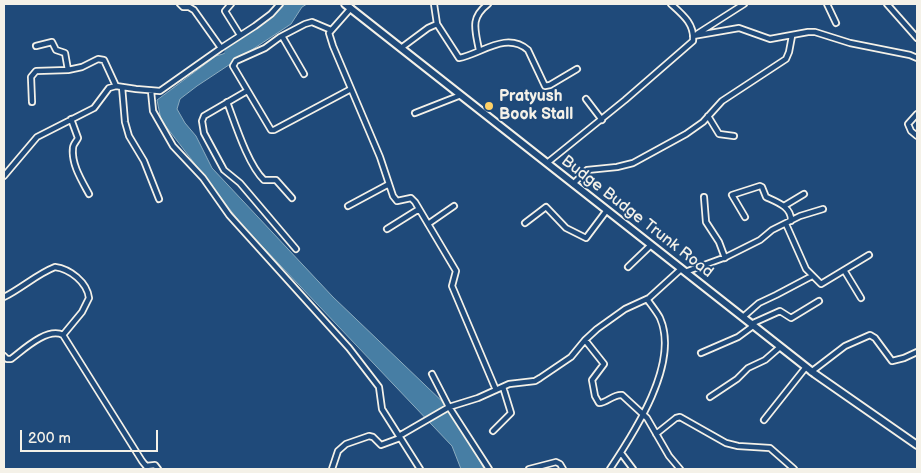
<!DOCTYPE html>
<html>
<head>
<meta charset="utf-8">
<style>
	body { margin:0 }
	#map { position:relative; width:921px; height:473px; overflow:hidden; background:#1f4a7a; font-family:"Balsamiq Sans",sans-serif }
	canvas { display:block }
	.frame { position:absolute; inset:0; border:5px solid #f4f1e8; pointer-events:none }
	.scale { position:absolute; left:20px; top:430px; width:138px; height:22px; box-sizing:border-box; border:2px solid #f4f1e8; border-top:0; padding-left:6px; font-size:15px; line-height:18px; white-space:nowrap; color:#f4f1e8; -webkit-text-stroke:4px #1f4a7a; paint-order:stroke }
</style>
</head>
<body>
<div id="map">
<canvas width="921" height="473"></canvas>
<div class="frame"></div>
<div class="scale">200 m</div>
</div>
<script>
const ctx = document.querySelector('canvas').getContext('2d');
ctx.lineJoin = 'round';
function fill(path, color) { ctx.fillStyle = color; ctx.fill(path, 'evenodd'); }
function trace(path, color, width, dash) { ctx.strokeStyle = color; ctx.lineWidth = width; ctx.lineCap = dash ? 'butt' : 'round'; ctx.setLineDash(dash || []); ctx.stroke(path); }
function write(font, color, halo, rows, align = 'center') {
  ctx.font = font + ' "Balsamiq Sans",sans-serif'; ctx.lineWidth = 4; ctx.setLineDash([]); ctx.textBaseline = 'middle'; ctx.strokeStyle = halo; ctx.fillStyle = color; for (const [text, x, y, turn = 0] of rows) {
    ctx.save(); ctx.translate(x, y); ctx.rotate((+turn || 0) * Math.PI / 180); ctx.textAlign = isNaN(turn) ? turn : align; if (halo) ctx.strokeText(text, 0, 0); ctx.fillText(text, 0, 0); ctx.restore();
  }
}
const water = new Path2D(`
	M287 4H307L302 7 291 24 197 86 180 99 177 109 185 123 196 136 212 168 333 297 448 407 469 440 484 469H461L452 446 242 225 161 120 157 100 216 56 223 54 266 26Z`);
const river = new Path2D(`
	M229 51 290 4`);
const street = new Path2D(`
	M180 4 183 7H189L194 10 221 48
	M231 4 225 11 240 35
	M434 4 437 24 459 58C481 54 506 31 528 50L545 86 550 85 577 69
	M827 4 836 23
	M887 4 917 38
	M351 8 329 33 333 46 380 157 393 196 397 201 411 198 415 202 456 271 452 286 496 390
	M331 30 312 22 305 24 280 37 265 48 236 61 233 66 271 130H274L351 89
	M697 34 744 4
	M282 36 304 74
	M693 36 739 28 770 39 808 32H815L850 43 910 55 917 58
	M36 46 52 42 56 50 65 53 68 70
	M401 48 428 28 437 24
	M479 50C475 29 470 18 488 4
	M122 87 125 122 129 136 144 161 159 199
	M151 91 153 111 173 146 203 178 229 215 349 348 379 387 382 409 420 469
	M247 91 204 116 202 121 204 133 224 170 240 183 296 249
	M586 99 602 120
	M32 102 31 77 36 71 68 70 82 67 98 59 104 60 116 86
	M227 102C235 123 248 165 264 180H276L292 198
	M415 113 461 95
	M917 114 908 124 911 131 917 136
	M708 116 719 134 734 136
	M71 119 78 138C77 141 73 144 73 148 71 164 82 181 89 194
	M547 163 625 100 693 41C695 24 682 14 671 4
	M4 176 37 137 94 108 109 88 116 86 136 89 160 91 221 48 255 26 271 14 280 4
	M573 184 587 170 617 167 633 163 686 134 703 122 722 101 786 59 789 52 792 36
	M704 197 706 222 719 242 725 258
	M348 206 389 184
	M784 206 804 194
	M745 217 732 195 760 186 762 187 766 197C777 202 792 207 791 221
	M525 223 546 207 566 228 586 238 607 210
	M428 224 454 206
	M786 224 806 269 821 284 869 255
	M387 229 419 209
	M628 267 651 245
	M844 270 861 298
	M685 272 726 257 760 240 772 230 800 216 823 209
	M4 297C22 288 37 274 55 267 70 269 87 282 89 298L82 312 63 335
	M743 317 759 303 776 295 812 276
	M751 324 780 311 791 318 819 301
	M585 340 604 364 592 380 595 396 599 403C607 403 613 394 622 395L647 418 669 456 680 469
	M701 353 738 337 753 326
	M4 356 7 359H11C23 350 47 327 63 335L142 461 146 466 155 465 158 469
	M811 372 845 346 870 335 875 338 892 361 904 358 917 352
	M432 374 449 407 489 469
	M710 397 737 379 748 368 765 360 780 347
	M764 420 806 367
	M493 431 511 413 503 387
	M656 434 676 418 680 417 726 443 738 446 770 448 794 469
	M399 436 449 407 478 398 509 384 535 381 540 378 571 357 585 340 597 329 625 309 649 298 681 269
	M621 453 633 469
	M332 469 338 451 346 444 369 436 373 437 381 445 400 438
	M529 469 556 462 560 464 563 469
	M610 469C634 433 680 363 660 318 657 312 651 305 647 299`);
const secondary = new Path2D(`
	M345 4 815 374 917 445`);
const markers = [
	[489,106,5,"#ffd166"]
];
const poiNames = [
	["Pratyush",499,97],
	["Book Stall",499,115]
];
const streetNames = [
	["Budge Budge Trunk Road",637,217,38]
];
fill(water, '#477ea4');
trace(water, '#8cacbf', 1);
trace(river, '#477ea4', 9);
trace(street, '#f4f1e8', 8);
trace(secondary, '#f4f1e8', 10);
trace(street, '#1f4a7a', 4.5);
trace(secondary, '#1f4a7a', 6);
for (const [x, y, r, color] of markers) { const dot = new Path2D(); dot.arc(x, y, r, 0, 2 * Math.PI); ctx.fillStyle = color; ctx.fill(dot); trace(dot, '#1f4a7a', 2); }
write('bold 16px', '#f4f1e8', '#1f4a7a', poiNames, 'left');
write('16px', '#f4f1e8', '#1f4a7a', streetNames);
</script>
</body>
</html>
